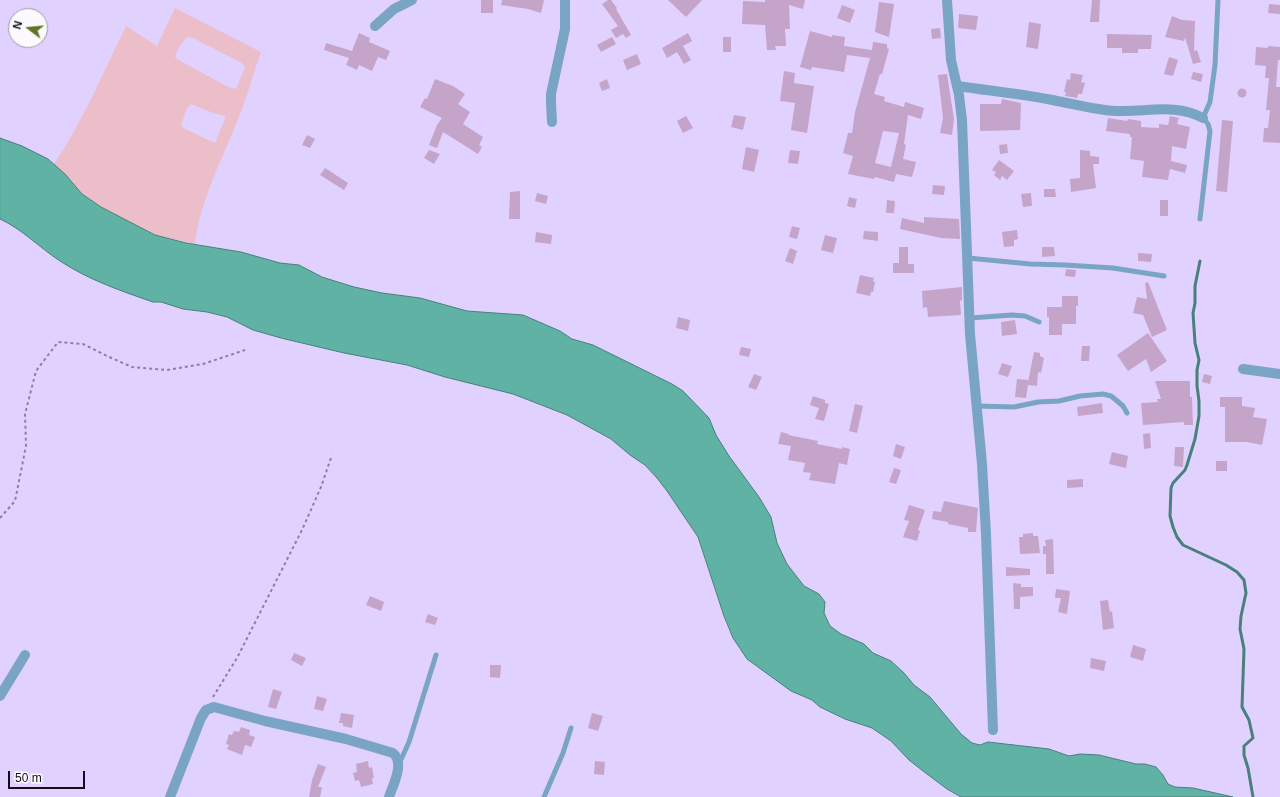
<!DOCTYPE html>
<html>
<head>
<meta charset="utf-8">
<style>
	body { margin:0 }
	#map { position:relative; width:1280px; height:797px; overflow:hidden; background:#e1d1ff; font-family:Arial,sans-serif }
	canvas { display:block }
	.north { position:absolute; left:8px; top:8px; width:40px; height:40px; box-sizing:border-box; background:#fcfaff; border:1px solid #9e9ba4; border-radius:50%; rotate:286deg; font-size:11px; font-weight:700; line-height:16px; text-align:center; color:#120c1c }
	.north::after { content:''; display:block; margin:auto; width:14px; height:18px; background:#627524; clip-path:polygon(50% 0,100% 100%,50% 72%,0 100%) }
	.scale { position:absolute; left:8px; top:771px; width:77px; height:18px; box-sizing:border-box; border:2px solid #120c1c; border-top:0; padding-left:5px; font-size:12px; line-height:14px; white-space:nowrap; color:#120c1c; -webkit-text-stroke:3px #fcfaff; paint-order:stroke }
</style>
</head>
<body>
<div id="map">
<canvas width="1280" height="797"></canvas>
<div class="north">N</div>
<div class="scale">50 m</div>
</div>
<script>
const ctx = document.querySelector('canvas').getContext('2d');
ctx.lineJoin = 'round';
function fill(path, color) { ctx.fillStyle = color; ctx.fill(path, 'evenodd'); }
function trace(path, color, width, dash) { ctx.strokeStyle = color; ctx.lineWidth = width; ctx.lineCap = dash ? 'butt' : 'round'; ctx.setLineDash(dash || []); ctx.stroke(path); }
const green = new Path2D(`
	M175 8 261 52C253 74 247 98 238 119 223 157 199 204 195 244L155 235 101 207 82 194 65 174 54 164C83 121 103 73 126 26L157 46ZM187 37 193 38 242 63 245 67 236 89 228 87 177 59 175 57C178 49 181 43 187 37ZM191 104 213 113 226 116 215 143 183 128 181 125 187 108Z`);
const water = new Path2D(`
	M0 138 22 146 48 159 65 174 82 194 101 207 155 235 186 243 241 252 280 263 299 265 322 277 354 287 382 293 420 298 467 311 523 315 560 331 572 339 593 345 672 384 683 391 709 418 716 435 729 456 759 497 771 517 777 543 787 564 804 586 819 594 825 602 824 613 830 626 841 634 864 644 873 653 891 661 904 673 914 685 930 697 961 734 972 743 980 745 988 742 1049 749 1069 756 1080 754 1099 755 1136 764H1145L1156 767 1163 775 1168 784 1175 787 1193 788 1233 797H961L947 789 923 771 909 760 891 741 872 728 845 719 820 707 812 700 791 691 747 659 733 638 724 616 698 537 667 491 657 478 645 465 630 455 611 439 567 415 513 394 445 377 407 365 344 353 281 338 253 330 227 317 207 312 183 309 161 302H153C121 291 89 280 60 261 40 248 22 229 0 219Z`);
const stream = new Path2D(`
	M1200 261 1195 286V303L1193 313 1195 343 1199 360 1197 370V386L1199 401V416L1195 439 1187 465 1185 470 1173 483 1171 488 1170 516 1173 527 1177 537 1183 545 1226 565 1237 572 1244 580 1246 593 1241 616 1240 629 1244 649 1242 707 1249 720 1253 738 1244 746V755L1248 768 1253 797`);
const building = new Path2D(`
	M481 0H493V13H481Z
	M502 0H544L541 13 528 9 501 5Z
	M608 0H611L617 8 616 9 631 35 626 38 623 34 616 38 611 30 618 26 602 4Z
	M668 0H702L686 17Z
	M765 0H805L803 9 789 5 790 29H785L786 46H775L776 50H767L765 25 742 24 743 1 765 2Z
	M1092 0H1100L1099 22H1090Z
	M879 2 894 4 889 37 875 32Z
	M1269 4 1280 5V14L1268 13Z
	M842 5 855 10 850 23 837 18Z
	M959 14 978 16 976 30 958 28Z
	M1172 16 1182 20 1195 21 1194 51 1197 50 1201 62 1193 64 1185 37 1184 41 1165 37Z
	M1029 22 1041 24 1038 49 1026 47Z
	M940 28 941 38 932 39 931 29Z
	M810 31 832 37V35L845 37 844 46 872 50 873 42 887 44V48L889 49 882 74H880L874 94 885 97 884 101 904 107 905 102 924 108 921 119 908 115 904 144 906 145 903 159 916 162 912 177 896 174 894 182 875 177 874 179 848 174 853 156 843 153 848 133H852L855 112 870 58 847 55 844 72 812 67 811 70 800 67ZM883 131 899 133 891 167 875 163Z
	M359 33 370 38 369 42 390 51 386 60 378 57 372 71 359 65 357 70 346 65 349 58 324 50 326 43 352 51Z
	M688 33 692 41 683 46 691 60 684 64 677 52 667 58 662 48Z
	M1107 34 1152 35 1151 49H1138V53H1122V48H1107Z
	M612 37 616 44 601 52 597 45Z
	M723 37H731V52H723Z
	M1268 46 1280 47V60H1278L1276 87H1280V143L1263 142 1264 128H1268L1270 110H1266L1269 78H1265L1266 66 1255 65 1256 47 1268 48Z
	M637 54 641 64 627 70 623 60Z
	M1169 57 1178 60 1173 76 1164 74Z
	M784 71 795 73 794 83 814 86 807 133 791 130 795 103 780 101Z
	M1193 72 1203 74 1201 82 1191 79Z
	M1071 73 1083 75 1081 82 1085 83 1082 94H1078L1077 98 1065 96 1066 92H1064L1067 79 1070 80Z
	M947 74 954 119 952 135 940 133 943 118 938 75Z
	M435 79 453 86 465 94 458 104 470 112 463 124 483 137 479 145 482 147 478 154 443 132 437 148 429 145 437 125 442 118 420 107 425 98 427 99Z
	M607 79 610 88 602 91 599 83Z
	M1237.5 93a4.5 4.5 0 1 1 9 0a4.5 4.5 0 1 1-9 0Z
	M1002 99 1021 103 1020 130 980 131V104H1001Z
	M734 115 746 117 743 130 731 127Z
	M686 116 693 128 683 133 677 121Z
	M1170 116 1179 118 1177 124 1190 127 1186 149 1172 146 1171 161 1187 165 1185 173 1170 169 1168 180 1142 177 1144 161 1130 159 1132 137H1130V134L1106 131 1108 118 1127 121 1128 119 1141 121V127L1159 128V124L1168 125Z
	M1222 120 1233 121 1227 192 1216 191Z
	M307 135 315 139 310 148 302 145Z
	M1007 144 1008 153 1000 154 999 145Z
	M746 147 759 150 754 172 742 169Z
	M429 150 440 154 434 164 424 158Z
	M790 150 800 151 798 164 788 163Z
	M1080 150 1090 151V156L1099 157V164H1093L1096 188 1071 192 1070 179 1080 178Z
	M999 160 1014 171 1007 180 1002 176 1000 180 994 175 996 172 992 170Z
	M325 168 348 183 344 190 320 175Z
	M933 185 945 186 944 195 932 194Z
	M1044 189H1055L1056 197H1044Z
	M520 191V219H509L510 192Z
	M537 193 548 196 546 204 535 201Z
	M1031 193 1032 206 1023 207 1021 194Z
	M849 197 857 199 855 208 847 206Z
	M887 200 895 201 894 213H886Z
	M1160 200H1168V216H1160Z
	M924 217 959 219 960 239 941 238 900 229 902 218 924 223Z
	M792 226 800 228 797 239 789 237Z
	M1017 230 1018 239 1014 240V246L1004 247 1002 232Z
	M864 231 878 232V241L863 239Z
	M536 232 552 235 551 244 535 242Z
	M825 235 837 238 833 253 821 250Z
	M899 247H908V264H914V273H893V263H899Z
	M1042 247H1054L1055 256 1042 257Z
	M790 248 797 251 793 264 785 261Z
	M1138 253 1152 254 1151 262 1138 261Z
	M1066 269 1076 270 1075 277 1065 276Z
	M860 275 874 278 873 281 875 282 873 292H871L870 296 856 293Z
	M1148 282 1167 330 1152 337 1143 315 1133 313 1137 297 1147 299 1145 283Z
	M962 287V300L960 301 961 315 928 317 927 307 923 308 922 291Z
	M1062 296H1078V306H1076V324H1062V335H1049V317H1047V307H1062Z
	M678 317 690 320 688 331 676 328Z
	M1015 320 1017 334 1002 336 1001 322Z
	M1148 333 1167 361 1151 372 1146 359 1128 371 1117 355Z
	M1082 346H1090L1089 361H1081Z
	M741 347 751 349 749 357 739 355Z
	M1034 352 1040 353V356L1044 358 1041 373 1038 372 1037 386 1028 385 1026 398 1015 397 1017 379 1029 380 1028 382Z
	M1002 363 1012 366 1008 377 998 374Z
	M754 374 762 377 756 390 748 387Z
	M1204 374 1212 376 1210 384 1202 382Z
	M1155 381H1190V397H1192L1193 425H1184V422L1143 425 1141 403 1158 402 1157 399H1161Z
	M813 396 825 400V403L829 404 824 421 815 419 819 408 810 405Z
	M1220 397H1242V406L1255 408 1253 417 1267 419 1262 445 1247 442H1225V407H1220Z
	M1102 403 1103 413 1078 416 1077 407Z
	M855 404 863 406 857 433 849 431Z
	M781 432 789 434 788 435 818 441 817 444 842 449V447L850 449 847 465 839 463 835 484 809 480 811 473 803 472 805 463 788 460 791 446 778 444Z
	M1150 433 1151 448 1144 449 1143 434Z
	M896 444 905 447 901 459 893 456Z
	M1175 447H1184L1183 467 1174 466Z
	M1112 452 1128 456 1126 468 1109 464Z
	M1216 461H1227V471H1216Z
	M894 468 901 470 896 484 889 482Z
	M1083 479V487L1067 488V480Z
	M944 501 978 508 976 532H968V528L948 524V522L932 519 933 511 941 512Z
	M909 505 925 510 918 530 920 531 917 541 903 537 909 521 904 520Z
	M1033 533V536H1038L1040 553 1020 554 1019 537H1023V534Z
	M1053 539 1054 574H1046V554H1043V546H1046L1045 540Z
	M1006 567 1030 569V575L1006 576Z
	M1013 583 1021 584V587H1033V596L1020 597V609H1014Z
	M1056 589 1070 591 1067 614 1058 612 1061 598H1055Z
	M370 596 384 602 381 611 366 605Z
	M1108 600 1110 612 1112 611 1114 628 1103 630 1100 601Z
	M428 614 438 618 435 625 425 622Z
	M1133 645 1146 649 1143 661 1130 657Z
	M294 653 306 658 302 666 291 660Z
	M1091 658 1106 661 1104 671 1090 668Z
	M490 665H501L500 678 490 677Z
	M273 689 282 692 276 709 268 707Z
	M317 696 327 699 323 711 314 709Z
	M341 713 354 715 352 728 343 726V723H339Z
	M592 713 603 716 598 731 588 728Z
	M241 727 250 730 249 735 255 737 251 747 245 745 242 755 227 749 229 745 226 744 229 734 232 735 234 731 239 732Z
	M368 761 369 768 372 767 374 778H372L373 784 361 787 359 780 355 781 353 773 357 772 356 764Z
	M595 761 605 762 604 775 594 774Z
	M318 764 326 767 318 787H322L320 797H309L312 780Z`);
const path = new Path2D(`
	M0 518 15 501 26 446 25 414 36 371 58 342 83 344 107 356 132 367 167 370 203 364 245 350
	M213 697 237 658 302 530 321 487 332 455`);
const service = new Path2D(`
	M1200 219 1210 131 1208 124 1203 118 1210 102 1215 65 1218 0
	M968 258 1030 264 1065 265 1113 268 1164 276
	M970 318 1012 315 1025 316 1039 322
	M976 406 1014 407 1038 402 1059 401 1080 396 1103 394 1111 396 1116 400 1123 406 1127 413
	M399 764 409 742 436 655
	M544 797 563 753 571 728`);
const minor = new Path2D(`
	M947 0 951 60 959 95 962 120 970 334 982 464 986 534 993 730
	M375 26 394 9 412 0
	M958 86C990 91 1024 94 1057 101 1073 104 1088 108 1105 110 1138 115 1173 101 1203 118
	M552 122 551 103V94L565 29V0
	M1243 369 1280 374
	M0 696 25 655
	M170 797 201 718 206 710 214 707 265 721 346 739 393 753C405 763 393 785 389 797`);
fill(green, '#ecbec9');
fill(water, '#5fb2a4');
trace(water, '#48807b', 1);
trace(stream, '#48807b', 3);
fill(building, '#c5a4ca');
trace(path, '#8d81a3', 2, [3, 3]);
trace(service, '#7aa4c3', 5);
trace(minor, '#7aa4c3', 10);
</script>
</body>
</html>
